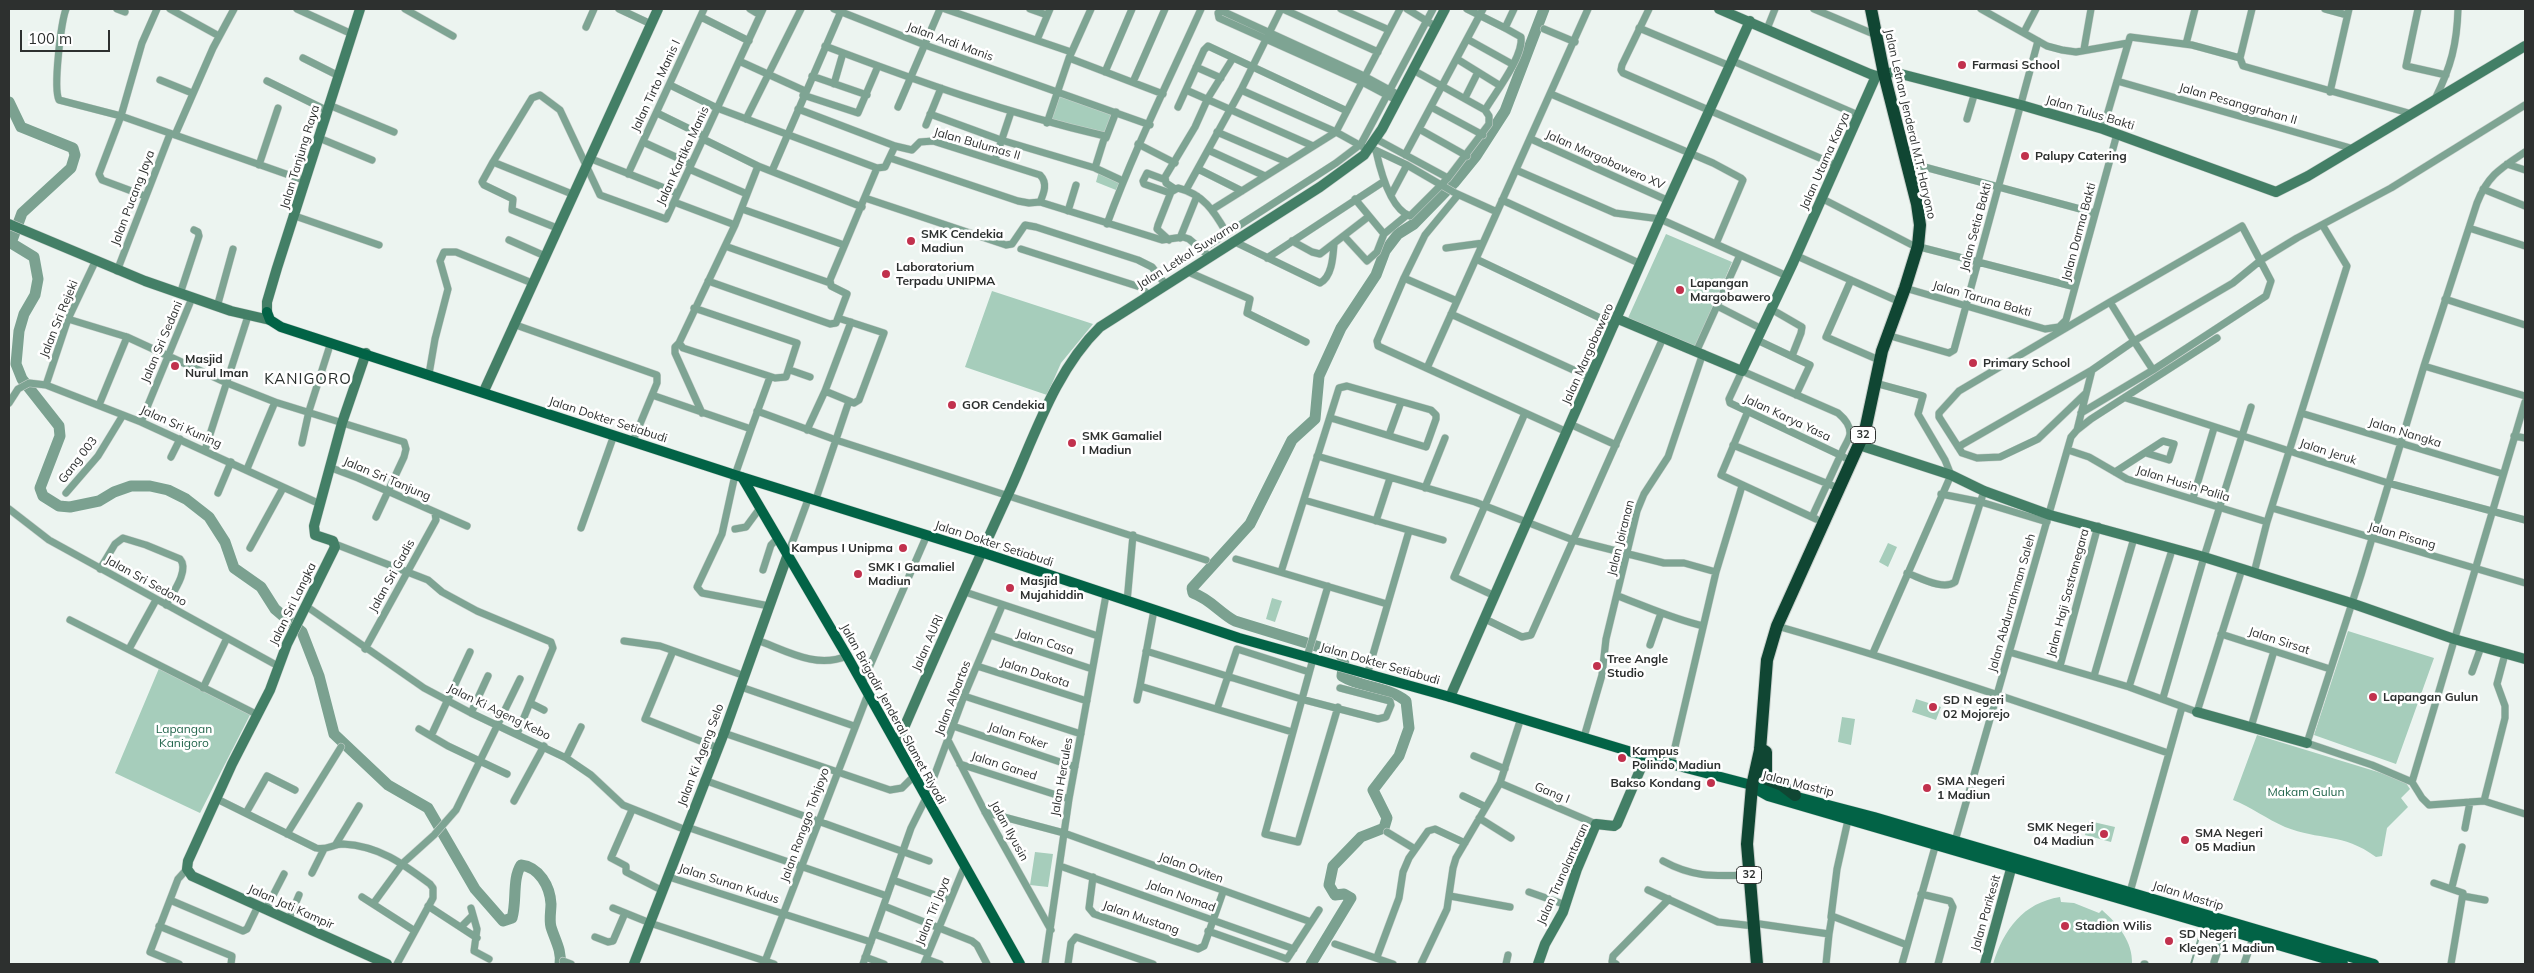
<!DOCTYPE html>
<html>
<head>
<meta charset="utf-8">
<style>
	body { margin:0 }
	#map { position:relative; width:2534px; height:973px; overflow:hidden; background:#ecf4f0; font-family:Mulish,sans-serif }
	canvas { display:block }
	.frame { position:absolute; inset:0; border:10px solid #2d302f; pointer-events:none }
	.scale { position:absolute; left:20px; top:30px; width:90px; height:22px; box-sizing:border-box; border:2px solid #2d302f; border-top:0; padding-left:6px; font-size:15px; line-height:18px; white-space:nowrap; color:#2d302f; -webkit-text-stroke:4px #fff; paint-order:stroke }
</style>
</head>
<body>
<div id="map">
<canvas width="2534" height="973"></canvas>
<div class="frame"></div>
<div class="scale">100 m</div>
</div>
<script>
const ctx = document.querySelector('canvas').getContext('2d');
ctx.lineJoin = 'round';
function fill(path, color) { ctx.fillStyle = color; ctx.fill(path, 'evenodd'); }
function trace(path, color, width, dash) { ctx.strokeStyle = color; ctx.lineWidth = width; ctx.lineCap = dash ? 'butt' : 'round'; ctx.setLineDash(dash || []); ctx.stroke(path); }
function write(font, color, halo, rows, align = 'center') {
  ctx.font = font + ' Mulish,sans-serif'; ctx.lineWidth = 5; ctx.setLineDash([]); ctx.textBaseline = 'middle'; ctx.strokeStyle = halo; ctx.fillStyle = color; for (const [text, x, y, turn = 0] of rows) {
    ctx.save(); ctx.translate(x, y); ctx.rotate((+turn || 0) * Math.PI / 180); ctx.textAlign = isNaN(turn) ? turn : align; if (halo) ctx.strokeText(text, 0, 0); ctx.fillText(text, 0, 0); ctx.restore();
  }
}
const green = new Path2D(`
	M1060 96 1112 114 1104 134 1050 122Z
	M1099 171 1120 181 1116 190 1096 182Z
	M1666 234 1732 262 1696 348 1628 318Z
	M992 291 1093 324 1061 363 1047 395 965 367Z
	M1888 543 1897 547 1888 567 1879 562Z
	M1272 598 1282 601 1275 622 1266 619Z
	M2348 631 2434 658 2396 764 2314 735Z
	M160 666 251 713 200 813 115 773Z
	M1916 699 1941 707 1936 720 1912 712Z
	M1842 717 1855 719 1851 745 1838 742Z
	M2257 735 2391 776 2406 783 2410 789 2401 798 2408 807 2387 828 2382 856 2376 857C2342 832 2320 841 2285 827 2267 819 2251 807 2233 800Z
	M2089 821 2115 827 2111 842 2085 835Z
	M1035 852 1053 854 1048 887 1030 885Z
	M2060 897 2061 902 2074 903 2099 913 2102 910C2118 924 2133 942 2132 964H1993C2004 929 2023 903 2060 897Z`);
const stream = new Path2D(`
	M2191 964 2202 927`);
const river = new Path2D(`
	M9 102 21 127 73 148 75 155 71 168 22 213 11 243 34 257 38 279 35 295 24 314 19 331 16 364 22 379 59 426 60 436 40 488 43 496 59 506 70 507 99 501 114 492 131 486H150L168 490 186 499 209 517 225 542 234 568 261 587 275 609 302 632 319 676 334 734 388 785 428 808 475 889 503 921 512 918C517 902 512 879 521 865 539 867 550 886 551 904 551 911 549 920 551 927 555 940 562 951 560 964
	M1311 964 1351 898 1344 894 1335 895 1329 885 1333 866 1361 837 1384 828 1387 818 1373 790 1399 756 1409 728 1406 701C1387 686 1361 688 1342 676L1344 659 1339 653 1235 621C1220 613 1210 599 1193 593L1192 588 1250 524 1292 440 1315 419 1319 376 1341 328 1376 275 1385 251 1398 234 1414 224 1454 183 1476 156 1505 111 1544 9`);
const street = new Path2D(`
	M66 9C61 23 53 88 59 100L121 116 306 181
	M117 9 125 12
	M170 9 219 36
	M297 9 352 34
	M405 9 453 36
	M619 9 651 24
	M750 9 760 15
	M834 9 925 45 1150 125
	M945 9 1071 52
	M1030 9 1047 15
	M1283 9 1378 52
	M1341 9 1389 30
	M1407 9 1435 26
	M1467 9 1505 28 1514 9
	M1649 9 1622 65 1621 70 1623 73 1836 165
	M1814 9 1876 35
	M1981 9 2047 46 2062 50 2076 52 2128 43
	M2252 9 2240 58 2243 66 2412 114
	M2325 9 2347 15
	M2418 9 2406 66 2446 75
	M701 17 749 41
	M586 27 594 9
	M1639 28 1730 66
	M1544 29 1575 42
	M1767 29 1775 9
	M2024 32 2036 9
	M1467 39 1512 64
	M1037 40 1050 9
	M2186 44 2195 9
	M825 46C917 81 1009 114 1105 136L1095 168
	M2084 49 2091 9
	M303 58 339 76
	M1069 58 1163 94
	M1457 59 1499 85
	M739 61 805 91
	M1733 61 1858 115
	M1196 67 1221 78
	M1105 72 1132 9
	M812 76 867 95
	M160 80 192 93
	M267 81 328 111
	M2117 81 2354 149
	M1133 82 1165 9
	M834 84 843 53
	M670 85 717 108 877 168 885 167 895 146
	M1186 90 1313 146
	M1241 90 1336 132 1363 147
	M2330 92 2349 9
	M1551 94 1713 163 1741 178 1743 180 1716 244
	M803 95 858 113 878 66
	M1465 98 1478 72
	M2435 99C2451 67 2457 44 2458 9
	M1396 100 1362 82 1219 18 1218 13 1222 11 1364 76 1399 95
	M329 105 394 132
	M898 107 940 9
	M1178 107 1204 50 1208 46 1347 111
	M1431 107 1483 135
	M798 109 895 146 912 150 920 142 933 141 1040 175C1048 183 1044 193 1040 202
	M1485 110C1495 93 1524 56 1521 37L1505 28
	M657 113 704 136
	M930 114 1001 140 1095 168 1123 181
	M746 119 801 9
	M1967 119 1975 92
	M1047 123 1069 58 1091 9
	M926 125 941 88
	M1419 129 1467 156
	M2103 129 2130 37 2192 45 2240 58
	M1217 132 1287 162
	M175 135 213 48 234 9
	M319 138 372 160
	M1106 138 1116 112
	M703 139 758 166 862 207
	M1376 139 1448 178
	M1531 139 1669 201
	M643 142 691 164
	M1138 144 1175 163
	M1208 150 1265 176
	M1375 150 1407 165 1455 193 1497 212
	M1376 151C1380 169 1390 209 1410 216L1448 178 1489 124V116L1485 110 1413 70
	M1405 155 1483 9
	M589 158 677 193
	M890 158 1018 201 1029 203 1040 202 1162 240 1183 237 1189 239 1209 256
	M995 160 1011 112
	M493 162 482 182 484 185 511 198 513 199 512 210 557 228
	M1906 162 2095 213
	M2507 164 2525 170
	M259 165 278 108
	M689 169 747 194
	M1198 169 1242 191
	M1516 170 1615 213 1660 219 1787 276
	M772 171 842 9
	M628 174 704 9
	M1165 177 1163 179 1147 173 1143 181 1144 184 1170 193
	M1175 189 1166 183 1165 177 1195 127 1208 98 1233 58
	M2483 189 2525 206
	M1186 190 1241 90 1281 9
	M572 194 493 162 532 98 540 95 560 110 600 195 666 219 763 9
	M1391 195 1407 165
	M1458 195 1425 235 1404 278 1377 341 1378 346 1567 432
	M145 196 102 180 99 174 121 116 142 43 157 9
	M865 198 1006 245 1012 244 1025 225 1036 227 1138 260 1152 267 1165 284
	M1821 198 1912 245 2075 287
	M1355 199 1384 234
	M1502 200 1641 264
	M674 202 735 225
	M742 209 844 245
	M1213 209 1336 132 1400 9
	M1068 211 1076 185
	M295 216 379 245
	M1107 224C1134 150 1169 80 1201 9
	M2469 228 2525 246
	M1344 236 1367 261 1377 252 1384 234 1407 215
	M1180 238 1197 196
	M509 240 545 256
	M1169 240 1157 229 1158 225 1171 192 1178 188C1203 194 1214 211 1226 232
	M1233 241 1320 283C1332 277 1333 257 1334 244
	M1292 241 1312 252 1320 254 1368 217
	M725 246 830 283
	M1446 248 1483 243
	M1021 249 1140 287 1149 295
	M1201 250 1336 163 1361 144 1433 9
	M1797 256 1900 302
	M1267 258 1383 182
	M1476 259 1615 325
	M117 271 170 134
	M1186 271 1250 299 1247 313 1306 342
	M1404 278 1457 301
	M1851 280 1826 337 1879 360
	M708 281 830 324 836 323 847 294 831 286 830 280 877 168
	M1905 288 2045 329 2059 327 2066 320 2117 134
	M180 294 199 236 198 232 194 230
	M2445 299 2525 325
	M2110 302 2242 226 2271 281 2266 296 2153 370
	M1717 306 1762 329
	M217 307 233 249
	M694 308 797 343 786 377 775 378 683 348 679 343 735 225 758 166
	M1771 309 1802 327 1801 333 1792 356
	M1451 314 1591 378
	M838 318 884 333 859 400 854 403 825 391 851 322
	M68 319 127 337 227 383 275 402 404 442 406 449 404 457 376 517
	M513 324 657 375V383L633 441
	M1887 335 1949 353 1954 350 2038 41
	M1757 340 1810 365 1796 395
	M679 343 675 347V353L702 413
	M1697 350 1740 255
	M2424 366 2525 396
	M1427 368 1588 9
	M790 370 810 377
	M429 374 435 339 448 289 440 261 444 252H456L532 283
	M46 385 68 319 95 262
	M2086 393 2038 439 2000 457 1977 458 1962 453 1939 417V413L1959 391 2110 302 2134 341 2092 370
	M652 395 751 429 735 475 722 534 697 587 702 593 769 606
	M2126 398 2388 483 2525 520
	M9 403 18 389 29 383 46 385 141 422 320 504
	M99 405 127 337
	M757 411 836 440 1206 560
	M1748 411 1721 475 1816 519
	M2081 413 2153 370 2134 341 2233 283 2261 260 2297 238 2391 188 2525 105
	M2301 413 2503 474
	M141 422 192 298
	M1570 424 1616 445
	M751 429 770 377
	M807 430 825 391
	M1389 435 1401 402
	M2514 436 2525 438
	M302 443 309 411 331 342
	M1733 445 1838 488
	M1958 447 2092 370 2077 430
	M205 450 248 316
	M2068 450 2089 457 2127 479 2267 522
	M1317 456 1475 502 1573 540 1664 563H1684L1716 572
	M171 457 180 439
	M329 467 358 478 467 526
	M247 469 275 402
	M2115 472 2163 441 2174 444 2169 460 2146 453
	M1425 488 1445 438
	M66 493 98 456 123 415
	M218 493 231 462
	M1941 494 1981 502 2047 522
	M2193 498 2214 428
	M816 499 849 401
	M1304 500 1443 540
	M2272 508 2525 583
	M9 509 49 540 278 666
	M1812 517C1822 495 1832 474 1842 452 1844 446 1850 439 1850 433 1850 425 1844 418 1838 413L1742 371 1729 399 1730 403 1840 455 1851 461
	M1376 521 1390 478
	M581 528 614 435
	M735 529 746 527 760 508
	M335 544 428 580 442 592 477 611 551 642 553 648 517 734
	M250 548 283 488
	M788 554 809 497
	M1236 559 1387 604
	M100 569 115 544 123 538 146 545 180 559C190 570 172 594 166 605
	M763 570 771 545 778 538
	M1281 572 1339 388 1347 386 1431 410 1436 415V419L1426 447 1331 418
	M1907 573C1919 577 1943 591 1955 582L1984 491
	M2254 573 2267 522 2347 266 2323 226
	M965 592 1098 636
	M1495 596 1454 577 1525 413
	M1618 596C1647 607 1673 619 1703 626
	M1127 602 1133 535
	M306 606 424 688 471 713 566 758 591 775 623 805 686 830
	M1154 610 1140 686 1292 732
	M1485 619 1522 637 1531 635 1663 338
	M70 620 258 715
	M1777 626C1909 664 2038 708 2168 753
	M2221 634 2330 669
	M990 635 1092 669
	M757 640C787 651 816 669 847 656
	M624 641 660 646 745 676
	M1650 645 1661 613
	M129 649 156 600
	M365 649 436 520 435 513
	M673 651 645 719 718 748
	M1146 651 1301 699 1378 719 1386 717 1391 705 1390 701 1340 688
	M2009 652 2129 687 2197 712 2242 569
	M1873 653 1951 475 1945 460 1918 414 1923 396 1875 383
	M1307 657 1328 586
	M1313 659 1265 834 1298 842 1338 707
	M977 666 1087 701
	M2060 666 2098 526
	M2472 672 2481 647
	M1367 675 1409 531
	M2094 676 2134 538
	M862 684 927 535
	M741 687 854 726
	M2129 687 2172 550
	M203 688 227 638
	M964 696 1081 734
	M2163 698 2204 557 2251 407
	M1137 700 1140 686
	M530 703 544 710
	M1217 709 1237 649 1309 672
	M471 713 488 676
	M953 726 1075 767
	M2251 727 2274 651
	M419 729 448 746 507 774
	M724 733 890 790 902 788 914 776
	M431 736 470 652
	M1584 737 1602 675 1606 639 1637 511 1644 494 1668 457 1703 353
	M949 742 985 812 1051 930
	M1474 756 1505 769
	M566 758 581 727
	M960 764 1069 799
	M1671 764 1716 572 1742 486
	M704 780 929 861
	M2412 782 2372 765 2307 743 2361 575 2424 366 2477 203C2488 175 2501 168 2525 152
	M2412 782 2525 402
	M2412 782 2422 798 2429 805 2484 801 2525 814
	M1500 783 1596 824
	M1463 796 1486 807
	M217 799 316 848C326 851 333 844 343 844 379 846 402 863 430 884L433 888V898L397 964
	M514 801 544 746
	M2484 801 2505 718V706L2497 684 2505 654
	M632 810 611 858 626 866V872L663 891
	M985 812 1064 833 1311 922
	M246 813 267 776 295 790
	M1479 818 1511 838
	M687 827 887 896
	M2465 828 2470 802
	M1387 832 1415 849
	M287 834 341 747
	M1955 841 2071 437 2077 430 2091 419 2217 338
	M336 844 359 806
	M1663 861C1694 878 1715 876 1749 875
	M1060 866 1294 949
	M312 873 324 849
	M669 877 871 942
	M1093 877 1089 908 1094 914 1198 949 1204 946 1223 892
	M893 880 949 900
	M2434 883 2463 893 2451 964
	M2452 887 2462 847
	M1648 890 1718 922 1754 926
	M1529 892 1566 905
	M2130 892 2182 707
	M1921 894 1950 901 1953 907 1938 964
	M1450 896 1510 907
	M2463 896 2485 900
	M362 897 415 931
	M170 900 243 931 247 929 258 906
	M373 904 403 863 434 835 456 810 520 679
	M428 906 477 938
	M884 906 972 941 977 945 987 964
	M471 908 477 929 474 951 489 959
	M613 908 650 923 774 964
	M266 909 284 874
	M1831 917 1837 869 1848 820
	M289 919 299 895
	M1753 923 1829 934 1832 916 1907 945
	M159 926 232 956 231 964
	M461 927 472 916
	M1208 931 1287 959 1319 910
	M874 934 928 953
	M595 937 608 942 613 941 625 913
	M1335 944 1393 964
	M865 957 884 964
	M1377 957 1399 898 1403 872 1409 858 1428 831 1435 829 1465 843
	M926 959 940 964
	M563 961 571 964
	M2214 962 2225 930
	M179 964 150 952 178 879 187 869
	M764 964 868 694
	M863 964 911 828 926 798 964 696 1002 606
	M924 964 964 867
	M1045 964 1069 799 1106 595
	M1068 964 1071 943 1076 937 1153 964
	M1421 964 1447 909 1453 868 1456 858 1500 783 1521 718
	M1506 964 1508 955
	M1616 964 1612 962 1613 956 1669 899
	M1826 964 1829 934
	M1902 964 1935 847
	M2144 964H2145
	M2244 964 2253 938`);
const secondary = new Path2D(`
	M1719 9 1870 74 1876 76 1893 72 2021 105 2103 129 2276 192 2308 176 2525 46
	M9 224 145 281 231 311 270 320
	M267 312V302L277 268 360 9
	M1618 319 1742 371 1793 263 1876 76
	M366 353 342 423 314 526 315 535 333 541 335 547 287 644 270 690 232 764 188 861 187 869 192 876 387 964
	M484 391 658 9
	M1859 445 1951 475 1984 491 2050 515 2204 557 2351 603 2454 639 2525 659
	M1450 697 1660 219 1750 21
	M2197 712 2307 743
	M897 744C934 658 972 573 1011 488 1036 432 1056 370 1100 327L1320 187 1364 155 1382 129 1445 9
	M634 964 724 733 788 554
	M1538 964 1545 944 1563 912 1577 869 1596 824 1614 826 1617 824 1646 756
	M1985 964 2011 869`);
const primary = new Path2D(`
	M267 312 270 320 281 327 735 475 990 555 1239 638 1450 697 1671 764 1874 817 2374 964
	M742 477 847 656 1020 964
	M1752 787 1768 796 2343 964`);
const highway = new Path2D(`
	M1760 748 1766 752V779L1782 785 1795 795
	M1757 964 1747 844 1752 786 1760 750 1767 660 1777 626 1865 431 1882 351 1905 288 1918 246 1920 225 1917 204 1884 74 1871 9`);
const markers = [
	[1962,65,5,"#c1314d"],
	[2025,156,5,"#c1314d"],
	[911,241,5,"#c1314d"],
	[886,274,5,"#c1314d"],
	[1680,290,5,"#c1314d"],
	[1973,363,5,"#c1314d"],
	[175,366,5,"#c1314d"],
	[952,405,5,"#c1314d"],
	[1072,443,5,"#c1314d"],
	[903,548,5,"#c1314d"],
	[858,574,5,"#c1314d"],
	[1010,588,5,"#c1314d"],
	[1597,666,5,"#c1314d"],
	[2373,697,5,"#c1314d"],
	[1933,707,5,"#c1314d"],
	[1622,758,5,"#c1314d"],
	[1711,783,5,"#c1314d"],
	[1927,788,5,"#c1314d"],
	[2104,834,5,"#c1314d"],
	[2185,840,5,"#c1314d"],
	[2065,926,5,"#c1314d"],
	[2169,941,5,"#c1314d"]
];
const shields = [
	[1863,435,25],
	[1749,875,25]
];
const shieldNames = [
	["32",1863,435],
	["32",1749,875]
];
const streetNames = [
	["Jalan Ardi Manis",950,42,20],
	["Jalan Tirto Manis I",656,86,-65],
	["Jalan Pesanggrahan II",2238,104,16],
	["Jalan Tulus Bakti",2090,113,17],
	["Jalan Letnan Jenderal M.T. Haryono",1910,124,77],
	["Jalan Bulumas II",977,144,16],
	["Jalan Kartika Manis",683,156,-65],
	["Jalan Tanjung Raya",300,157,-73],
	["Jalan Margobawero XV",1605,160,24],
	["Jalan Utama Karya",1825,161,-66],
	["Jalan Pucang Jaya",133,198,-69],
	["Jalan Setia Bakti",1976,227,-75],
	["Jalan Darma Bakti",2079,232,-75],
	["Jalan Letkol Suwarno",1188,255,-32],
	["Jalan Taruna Bakti",1982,299,16],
	["Jalan Sri Rejeki",59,319,-68],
	["Jalan Sri Sedani",162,342,-67],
	["Jalan Margobawero",1588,354,-66],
	["Jalan Karya Yasa",1787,418,25],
	["Jalan Dokter Setiabudi",608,420,18],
	["Jalan Sri Kuning",181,427,24],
	["Jalan Nangka",2405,433,17],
	["Jalan Jeruk",2328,452,18],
	["Gang 003",78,460,-52],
	["Jalan Sri Tanjung",387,479,23],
	["Jalan Husin Palila",2183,484,17],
	["Jalan Pisang",2402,536,16],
	["Jalan Joiranan",1621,538,-76],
	["Jalan Dokter Setiabudi",994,544,18],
	["Jalan Sri Gadis",392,576,-61],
	["Jalan Sri Sedono",146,581,29],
	["Jalan Haji Sastranegara",2068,593,-75],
	["Jalan Abdurrahman Saleh",2012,603,-74],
	["Jalan Sri Langka",293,604,-64],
	["Jalan Sirsat",2279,641,18],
	["Jalan Casa",1045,642,18],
	["Jalan AURI",928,643,-66],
	["Jalan Dokter Setiabudi",1380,664,16],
	["Jalan Dakota",1035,673,18],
	["Jalan Albartos",953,698,-69],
	["Jalan Ki Ageng Kebo",499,712,26],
	["Jalan Brigadir Jenderal Slamet Riyadi",893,714,61],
	["Jalan Foker",1018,736,18],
	["Jalan Ki Ageng Selo",701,755,-69],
	["Jalan Ganed",1004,766,18],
	["Jalan Hercules",1062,777,-80],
	["Jalan Mastrip",1798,784,14],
	["Gang I",1552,793,22],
	["Jalan Ronggo Tohjoyo",805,825,-70],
	["Jalan Ilyusin",1009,831,61],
	["Jalan Oviten",1191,868,20],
	["Jalan Trunolantaran",1563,874,-66],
	["Jalan Sunan Kudus",729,884,18],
	["Jalan Nomad",1181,896,20],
	["Jalan Mastrip",2188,896,17],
	["Jalan Jati Kampir",291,907,24],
	["Jalan Tri Jaya",933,911,-68],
	["Jalan Parikesit",1986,913,-74],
	["Jalan Mustang",1141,918,19]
];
const poiNames = [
	["Farmasi School",1972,65],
	["Palupy Catering",2035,156],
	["SMK Cendekia",921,234],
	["Madiun",921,248],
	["Laboratorium",896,267],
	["Terpadu UNIPMA",896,281],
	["Lapangan",1690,283],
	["Margobawero",1690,297],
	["Masjid",185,359],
	["Nurul Iman",185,373],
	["Primary School",1983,363],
	["GOR Cendekia",962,405],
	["SMK Gamaliel",1082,436],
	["I Madiun",1082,450],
	["Kampus I Unipma",893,548,"right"],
	["SMK I Gamaliel",868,567],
	["Madiun",868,581],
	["Masjid",1020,581],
	["Mujahiddin",1020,595],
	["Tree Angle",1607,659],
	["Studio",1607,673],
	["Lapangan Gulun",2383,697],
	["SD N egeri",1943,700],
	["02 Mojorejo",1943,714],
	["Kampus",1632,751],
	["Polindo Madiun",1632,765],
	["SMA Negeri",1937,781],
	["1 Madiun",1937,795],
	["Bakso Kondang",1701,783,"right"],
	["SMK Negeri",2094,827,"right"],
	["04 Madiun",2094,841,"right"],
	["SMA Negeri",2195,833],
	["05 Madiun",2195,847],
	["Stadion Wilis",2075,926],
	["SD Negeri",2179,934],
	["Klegen 1 Madiun",2179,948]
];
const parkNames = [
	["Lapangan",184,729],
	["Kanigoro",184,743],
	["Makam Gulun",2306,792]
];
const quarterNames = [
	["KANIGORO",308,379]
];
fill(green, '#a6cdbb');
trace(stream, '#7ba190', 2);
trace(river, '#7ba190', 11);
trace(street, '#cad1cd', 8);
trace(secondary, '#cad1cd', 11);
trace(primary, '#cad1cd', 11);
trace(highway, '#cad1cd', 14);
trace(street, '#7ea493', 7);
trace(secondary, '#437f66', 10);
trace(primary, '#026346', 10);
trace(highway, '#104633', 12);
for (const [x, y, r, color] of markers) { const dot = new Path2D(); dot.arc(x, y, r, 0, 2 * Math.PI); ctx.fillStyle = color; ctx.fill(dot); trace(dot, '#fff', 2); }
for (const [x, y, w] of shields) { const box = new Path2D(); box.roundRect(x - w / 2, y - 8.5, w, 17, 4); ctx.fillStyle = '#fff'; ctx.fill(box); trace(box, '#2d302f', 1); }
write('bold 11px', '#2d302f', null, shieldNames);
write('12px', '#2d302f', '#fff', streetNames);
write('bold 12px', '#2d302f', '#fff', poiNames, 'left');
write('12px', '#22654b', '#fff', parkNames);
ctx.letterSpacing = '1px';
write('15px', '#282e2b', '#fff', quarterNames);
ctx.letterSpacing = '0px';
</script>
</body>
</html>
